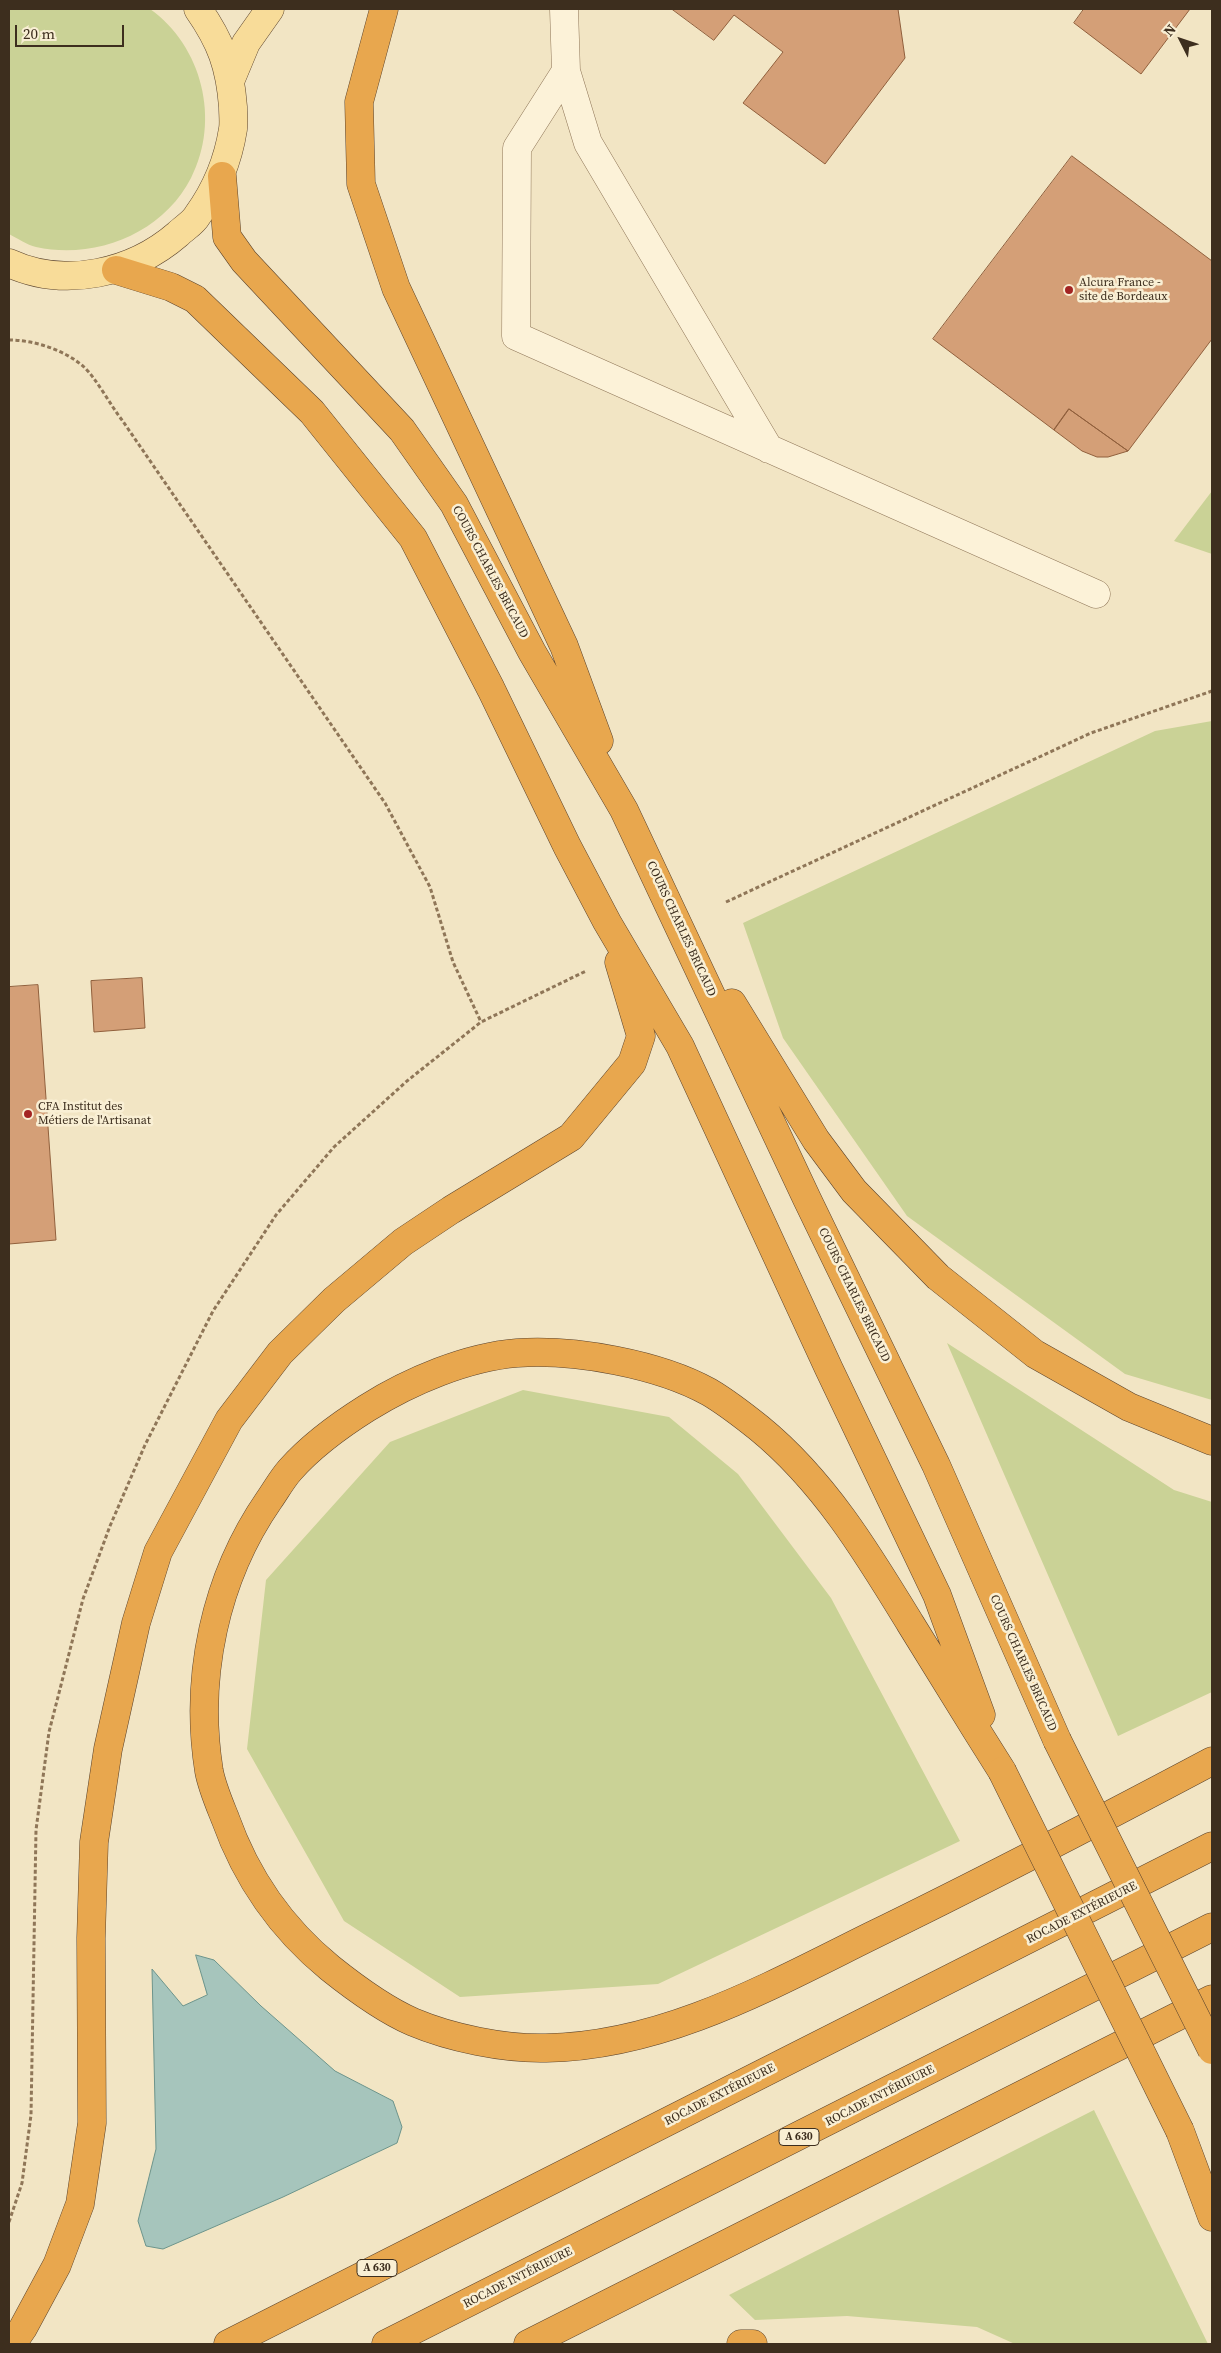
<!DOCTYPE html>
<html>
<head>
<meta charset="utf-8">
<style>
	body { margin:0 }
	#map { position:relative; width:1221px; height:2353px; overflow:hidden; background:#f2e5c4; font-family:"Source Serif 4",serif }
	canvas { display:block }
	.frame { position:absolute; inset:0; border:10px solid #3d2e1e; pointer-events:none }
	.north { position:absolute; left:1156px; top:15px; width:50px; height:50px; -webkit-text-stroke:4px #f9efd4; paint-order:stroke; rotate:311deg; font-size:14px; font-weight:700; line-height:20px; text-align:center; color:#3d2e1e }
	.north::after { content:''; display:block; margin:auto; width:18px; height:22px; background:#3d2e1e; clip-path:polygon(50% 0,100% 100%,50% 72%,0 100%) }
	.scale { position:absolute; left:15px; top:25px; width:109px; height:22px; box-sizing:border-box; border:2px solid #3d2e1e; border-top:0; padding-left:6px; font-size:15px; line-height:18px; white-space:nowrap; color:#3d2e1e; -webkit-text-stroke:4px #f9efd4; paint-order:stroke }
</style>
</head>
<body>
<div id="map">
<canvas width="1221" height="2353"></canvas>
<div class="frame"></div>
<div class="north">N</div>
<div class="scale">20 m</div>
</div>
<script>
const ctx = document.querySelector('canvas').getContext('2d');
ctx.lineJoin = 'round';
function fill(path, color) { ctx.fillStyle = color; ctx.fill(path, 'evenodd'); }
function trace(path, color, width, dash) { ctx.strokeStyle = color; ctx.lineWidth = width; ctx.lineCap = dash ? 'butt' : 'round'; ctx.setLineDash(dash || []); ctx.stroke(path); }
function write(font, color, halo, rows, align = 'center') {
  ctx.font = font + ' "Source Serif 4",serif'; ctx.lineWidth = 5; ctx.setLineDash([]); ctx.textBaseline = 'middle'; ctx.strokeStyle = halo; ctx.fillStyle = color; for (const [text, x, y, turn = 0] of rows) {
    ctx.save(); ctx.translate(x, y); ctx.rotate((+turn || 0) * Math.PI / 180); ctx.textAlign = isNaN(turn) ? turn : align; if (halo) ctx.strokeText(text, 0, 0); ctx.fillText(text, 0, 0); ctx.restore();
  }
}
const green = new Path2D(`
	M9 9H150C202 46 221 120 191 178 163 233 96 260 36 247 27 245 17 238 9 234Z
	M1212 491V554L1174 541Z
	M1212 721V1400L1125 1374 907 1216 783 1038 743 923 1155 731Z
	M947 1343 1174 1490 1212 1502V1692L1118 1736Z
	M523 1390 669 1417 738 1474 831 1598 960 1841 658 1984 460 1997 344 1921 247 1749 266 1580 390 1442Z
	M1094 2110 1208 2344H1015L977 2327 847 2316 755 2320 729 2295Z`);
const water = new Path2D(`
	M196 1955 214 1960 261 2006 335 2071 393 2101 402 2127 397 2143 283 2197 163 2249 146 2246 138 2221 156 2149 152 1969 183 2006 207 1995Z`);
const building = new Path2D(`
	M672 9H898L905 58 825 164 743 103 783 52 734 15 714 40Z
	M1084 9H1190L1141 74 1074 23Z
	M1072 156 1212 261V339L1128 451 1069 409 1054 430 933 339Z
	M1069 409 1128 451 1108 457H1097L1082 451 1054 430Z
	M142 978 145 1028 94 1032 91 981Z
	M38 985 56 1240 9 1244V987Z`);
const path = new Path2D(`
	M9 340C34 340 65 350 84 367 96 378 111 406 122 420L385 803 430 887 453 962 481 1022
	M726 902 1091 733 1212 691
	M9 2222 22 2183 31 2115 36 1830 49 1732 83 1599 110 1526 145 1445 213 1311 276 1215 334 1147 407 1081 481 1022 586 971`);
const minor = new Path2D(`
	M564 9 566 71 588 143 769 449
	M566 71 517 148 516 336 1096 594`);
const major = new Path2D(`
	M231 79 246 43 270 9
	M9 263C65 289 133 273 178 234 184 228 193 223 197 216 216 190 228 161 233 129 234 122 233 114 233 107 230 66 221 42 198 9`);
const highway = new Path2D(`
	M384 9 359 102 361 184 396 288 564 646 599 741
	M222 176 227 237 244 261 402 430 454 504 532 652 624 810 807 1199 936 1465 1057 1740
	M116 270 171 287 195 299 312 412 413 538 491 689 567 846 607 922 680 1046 829 1369 937 1595 981 1715
	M732 1003 816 1140 854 1191 938 1277 1035 1354 1129 1407 1212 1441
	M1002 1771C971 1722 941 1673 910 1623 868 1554 824 1481 759 1428 744 1416 726 1402 709 1392 658 1364 575 1349 517 1353 467 1357 410 1381 367 1408 340 1425 312 1445 290 1470 282 1479 276 1490 269 1500 215 1578 194 1677 209 1771 212 1787 219 1803 225 1818 246 1877 281 1928 330 1968 355 1988 383 2009 413 2022 451 2038 504 2049 546 2048 663 2046 768 1987 871 1936 986 1880 1099 1821 1212 1761
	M1180 2131 1212 2217
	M12 2344 23 2328 57 2265 80 2204 92 2123 91 1938 94 1842 108 1749 136 1623 158 1552 229 1420 280 1353 334 1300 403 1242 451 1210 571 1137 632 1063 641 1036 619 962
	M228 2344 1212 1846
	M386 2344 1212 1927
	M528 2344 1212 1999
	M741 2344H753`);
const highwayBridge = new Path2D(`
	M1057 1740 1212 2050
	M1002 1771 1180 2131`);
const markers = [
	[1069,290,5,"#a32423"],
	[28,1114,5,"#a32423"]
];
const shields = [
	[799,2137,40],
	[377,2268,40]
];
const shieldNames = [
	["A 630",799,2137],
	["A 630",377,2268]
];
const poiNames = [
	["Alcura France -",1079,283],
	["site de Bordeaux",1079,297],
	["CFA Institut des",38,1107],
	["Métiers de l'Artisanat",38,1121]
];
const streetNames = [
	["COURS CHARLES BRICAUD",490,572,62],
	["COURS CHARLES BRICAUD",681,929,65],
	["COURS CHARLES BRICAUD",854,1295,64],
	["COURS CHARLES BRICAUD",1023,1663,66],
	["ROCADE EXTÉRIEURE",1082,1913,-27],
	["ROCADE EXTÉRIEURE",720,2095,-27],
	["ROCADE INTÉRIEURE",880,2096,-27],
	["ROCADE INTÉRIEURE",518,2278,-27]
];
fill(green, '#cad296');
fill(water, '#a6c5bc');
trace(water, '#6c948b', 1);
fill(building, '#d49f77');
trace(building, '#905f3c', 1);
trace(minor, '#8f7658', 29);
trace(major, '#5c442d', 29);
trace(highway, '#5c442d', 29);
trace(path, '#8f7658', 3, [4, 2.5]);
trace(minor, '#fcf2d8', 28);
trace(major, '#f8dc99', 28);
trace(highway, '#e8a74e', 28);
trace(highwayBridge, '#5c442d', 29, []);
trace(highwayBridge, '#e8a74e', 28);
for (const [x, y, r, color] of markers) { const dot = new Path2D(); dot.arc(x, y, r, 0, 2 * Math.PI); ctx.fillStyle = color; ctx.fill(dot); trace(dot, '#f9efd4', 2); }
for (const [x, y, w] of shields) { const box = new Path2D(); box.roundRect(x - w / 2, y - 8.5, w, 17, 4); ctx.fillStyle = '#f9efd4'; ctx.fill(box); trace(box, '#3d2e1e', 1); }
write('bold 11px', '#3d2e1e', null, shieldNames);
write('12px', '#3d2e1e', '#f9efd4', poiNames, 'left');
write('12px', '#3d2e1e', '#f9efd4', streetNames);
</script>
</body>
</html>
